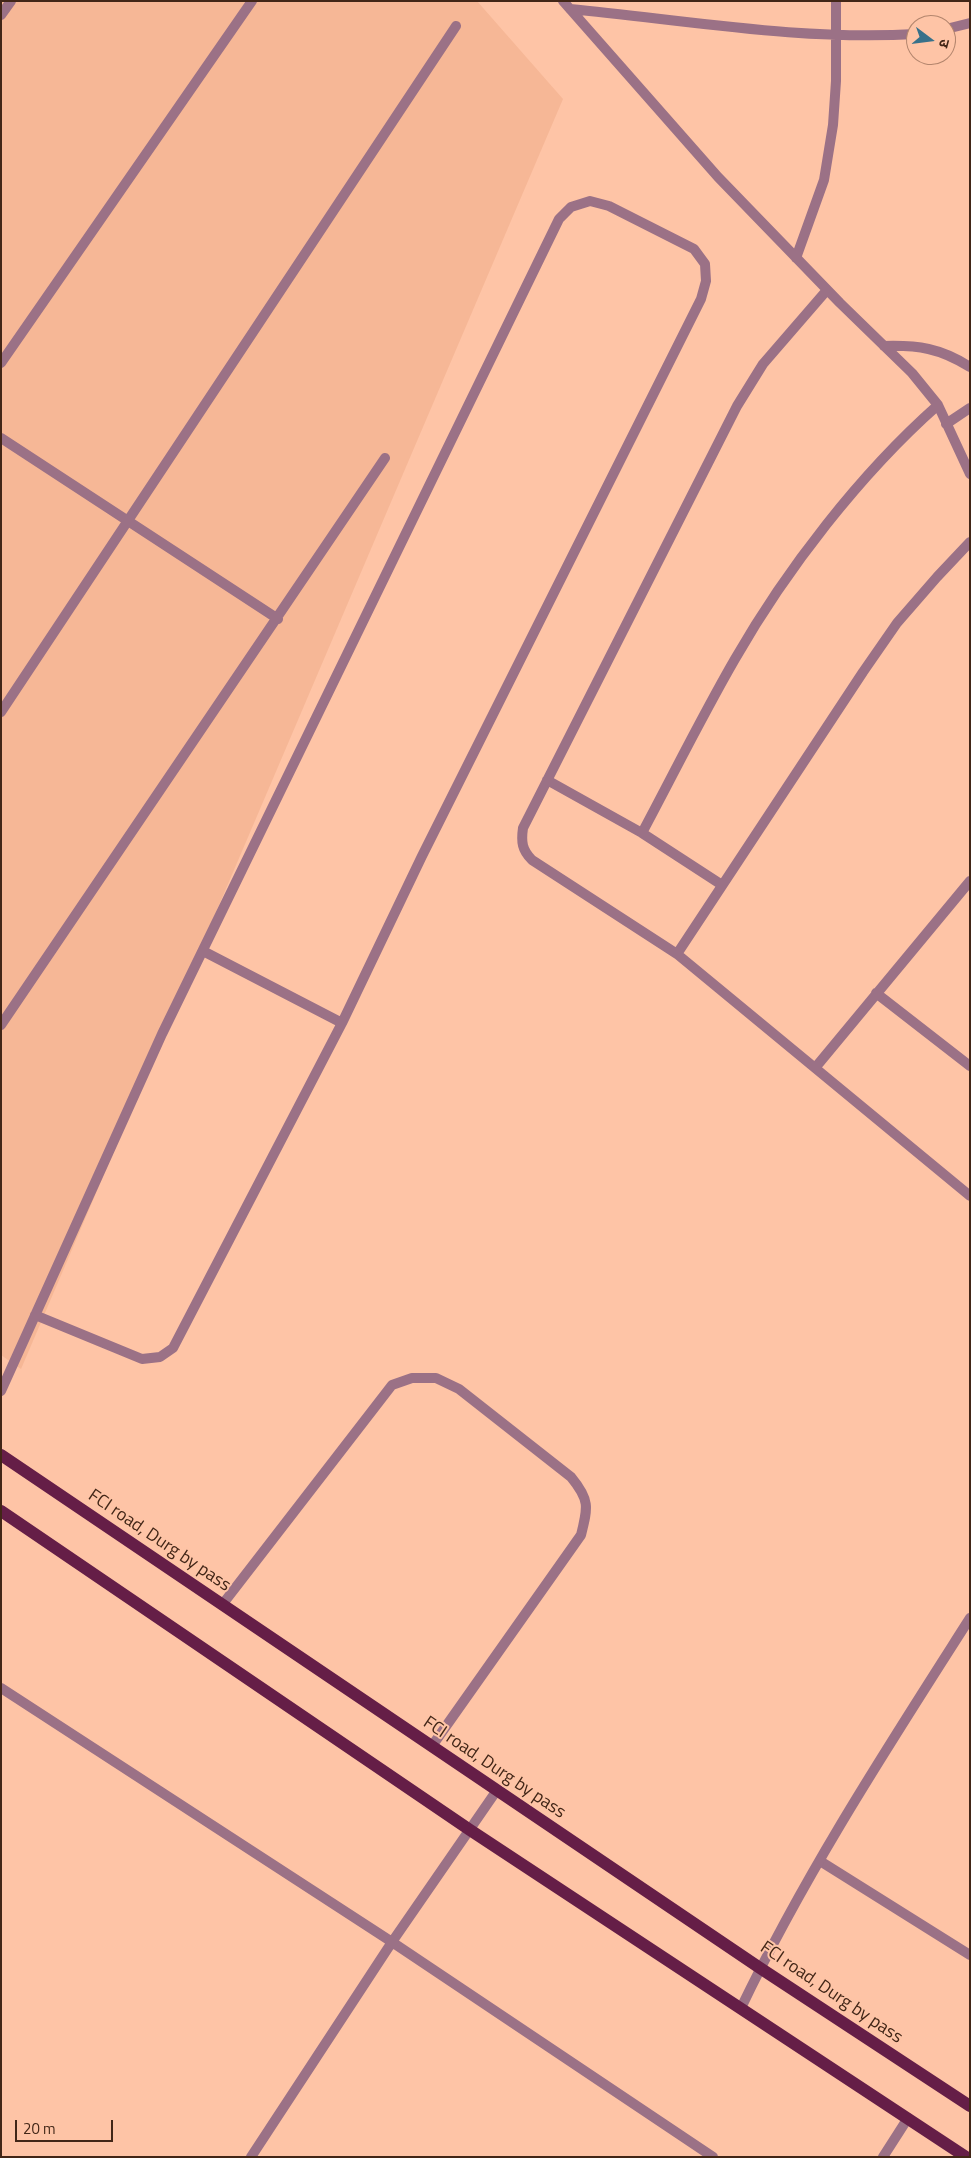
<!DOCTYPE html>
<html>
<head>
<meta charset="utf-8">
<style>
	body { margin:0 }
	#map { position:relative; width:971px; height:2158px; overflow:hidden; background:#fec4a6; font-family:"Titillium Web","Noto Sans Devanagari",sans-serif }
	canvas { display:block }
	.frame { position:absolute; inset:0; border:2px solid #422617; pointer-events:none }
	.north { position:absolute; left:906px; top:15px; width:50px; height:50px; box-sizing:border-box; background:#fec4a6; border:1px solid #b3856d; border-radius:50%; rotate:105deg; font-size:14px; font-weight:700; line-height:20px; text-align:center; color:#422617 }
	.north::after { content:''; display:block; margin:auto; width:18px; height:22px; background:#38718a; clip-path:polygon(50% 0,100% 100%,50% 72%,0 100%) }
	.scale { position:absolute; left:15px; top:2120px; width:98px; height:22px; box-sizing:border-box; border:2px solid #422617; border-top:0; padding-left:6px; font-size:15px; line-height:18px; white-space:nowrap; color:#422617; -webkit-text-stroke:4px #fec4a6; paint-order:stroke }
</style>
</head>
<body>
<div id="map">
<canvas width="971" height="2158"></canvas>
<div class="frame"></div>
<div class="north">उ</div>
<div class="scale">20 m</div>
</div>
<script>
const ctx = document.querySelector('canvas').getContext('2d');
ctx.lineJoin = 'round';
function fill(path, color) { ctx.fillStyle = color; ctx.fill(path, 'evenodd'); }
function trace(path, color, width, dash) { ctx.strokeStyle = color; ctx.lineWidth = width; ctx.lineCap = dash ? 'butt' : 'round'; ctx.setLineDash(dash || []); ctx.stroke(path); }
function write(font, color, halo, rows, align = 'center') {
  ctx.font = font + ' "Titillium Web",sans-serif'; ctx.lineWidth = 4; ctx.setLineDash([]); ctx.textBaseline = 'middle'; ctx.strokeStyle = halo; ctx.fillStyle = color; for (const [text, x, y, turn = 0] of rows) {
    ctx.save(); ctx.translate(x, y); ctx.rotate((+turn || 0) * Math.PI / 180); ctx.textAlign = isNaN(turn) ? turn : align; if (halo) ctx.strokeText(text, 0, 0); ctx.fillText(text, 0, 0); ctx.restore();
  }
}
const built = new Path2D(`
	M1 1H477L563 99 21 1369 1 1355Z`);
const service = new Path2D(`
	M1 15 11 1
	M1 363 252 1
	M1 438 278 619
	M1 712 456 26
	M203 951 342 1023
	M1 1025 385 458
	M1 1391 162 1034 559 219 571 207 590 201 609 206 694 249 705 264 706 281 701 299 422 856 342 1023 173 1348 160 1357 142 1359 35 1315
	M222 1605 392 1385 412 1378H436L459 1389 571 1477C590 1500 588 1507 581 1535L432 1746
	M820 1861 970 1955
	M883 2157 908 2118`);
const minor = new Path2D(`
	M563 1 718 177 840 303 912 373 938 405 970 474
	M570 9C685 20 801 41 916 34
	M946 29 970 23
	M796 258 824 180 833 125 836 81V1
	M827 290 763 364 737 406 523 828C521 842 522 850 532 860L677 954 970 1196
	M884 346C918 345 940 348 970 367
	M946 424 970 408
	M547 780 642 833 722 885
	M642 833C673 775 702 716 735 659 786 570 860 474 938 405
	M677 954 863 672 897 623 937 577 970 542
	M876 993 970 1066
	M815 1068 970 881
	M1 1688 392 1942 713 2157
	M741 2008C806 1872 889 1745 970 1618
	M251 2157 392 1942 497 1790`);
const primary = new Path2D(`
	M1 1455 760 1968 970 2106
	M1 1511 470 1830 966 2157`);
const streetNames = [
	["FCI road, Durg by pass",159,1541,34],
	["FCI road, Durg by pass",494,1768,34],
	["FCI road, Durg by pass",831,1993,34]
];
fill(built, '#f6b796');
trace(service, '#9b7186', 10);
trace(minor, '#9b7186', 10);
trace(primary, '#651e47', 12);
write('18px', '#422617', '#fec4a6', streetNames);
</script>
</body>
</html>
